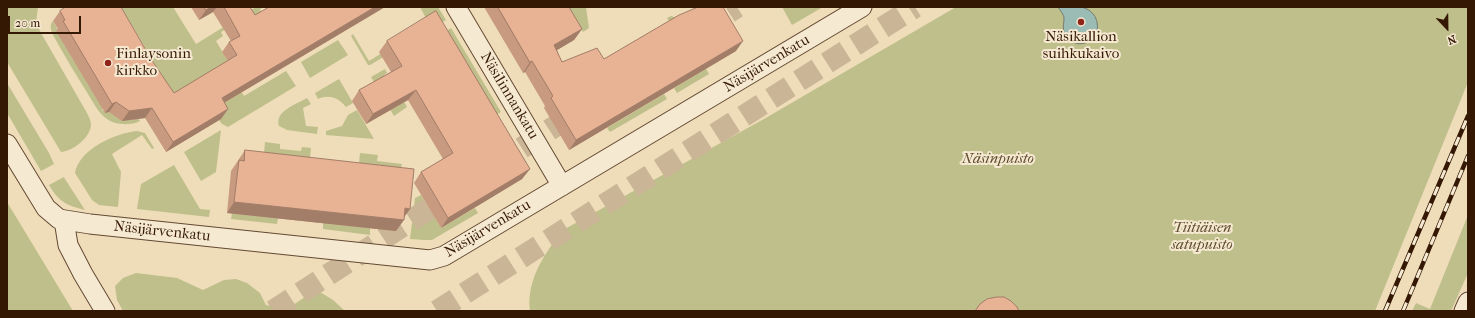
<!DOCTYPE html>
<html>
<head>
<meta charset="utf-8">
<style>
	body { margin:0 }
	#map { position:relative; width:1475px; height:318px; overflow:hidden; background:#efddba; font-family:"IM FELL French Canon",serif }
	canvas { display:block }
	.frame { position:absolute; inset:0; border:8px solid #351804; pointer-events:none }
	.north { position:absolute; left:1427px; top:8px; width:40px; height:40px; -webkit-text-stroke:3px #f5e9d2; paint-order:stroke; rotate:158deg; font-size:11px; font-weight:700; line-height:16px; text-align:center; color:#351804 }
	.north::after { content:''; display:block; margin:auto; width:14px; height:18px; background:#351804; clip-path:polygon(50% 0,100% 100%,50% 72%,0 100%) }
	.scale { position:absolute; left:8px; top:16px; width:73px; height:18px; box-sizing:border-box; border:2px solid #351804; border-top:0; padding-left:5px; font-size:12px; line-height:14px; white-space:nowrap; color:#351804; -webkit-text-stroke:3px #f5e9d2; paint-order:stroke }
</style>
</head>
<body>
<div id="map">
<canvas width="1475" height="318"></canvas>
<div class="frame"></div>
<div class="north">N</div>
<div class="scale">20 m</div>
</div>
<script>
const ctx = document.querySelector('canvas').getContext('2d');
ctx.lineJoin = 'round';
function fill(path, color) { ctx.fillStyle = color; ctx.fill(path, 'evenodd'); }
function trace(path, color, width, dash) { ctx.strokeStyle = color; ctx.lineWidth = width; ctx.lineCap = dash ? 'butt' : 'round'; ctx.setLineDash(dash || []); ctx.stroke(path); }
function write(font, color, halo, rows, align = 'center') {
  ctx.font = font + ' "IM FELL French Canon",serif'; ctx.lineWidth = 4; ctx.setLineDash([]); ctx.textBaseline = 'middle'; ctx.strokeStyle = halo; ctx.fillStyle = color; for (const [text, x, y, turn = 0] of rows) {
    ctx.save(); ctx.translate(x, y); ctx.rotate((+turn || 0) * Math.PI / 180); ctx.textAlign = isNaN(turn) ? turn : align; if (halo) ctx.strokeText(text, 0, 0); ctx.fillText(text, 0, 0); ctx.restore();
  }
}
const green = new Path2D(`
	M7 7H38L36 23 41 33 87 113C89 117 91 121 91 125 90 138 73 151 61 152L7 62Z
	M121 7H173L196 44 256 7H264L260 9 262 13 253 18 251 15 221 32 223 36 216 41 231 66 228 68 244 96 286 71 296 86 228 127 222 124 219 120 221 119 175 98Z
	M420 7H438L446 20 370 65H368L351 36 353 34 369 61 421 29 428 22Z
	M568 7H586L589 28 583 32Z
	M782 7H823L792 25Z
	M956 7H1468V82L1375 311H530C526 280 545 253 563 230L764 119Z
	M671 16 677 18 709 74 677 93 674 88 702 71 667 18Z
	M53 21 58 30 56 31 66 43 64 44 65 46 67 45 74 56 72 57 73 59H75L89 81 87 82 88 85 90 84 96 98 98 97 104 107 102 109 103 111 109 110 130 118 131 120H133V117L136 115 140 121C131 126 115 125 107 119 99 114 93 102 88 94 76 75 64 55 53 35 51 30 49 25 53 21Z
	M451 28 501 112 477 126 429 42Z
	M338 40 348 55 310 78 301 62Z
	M385 69 387 73 384 75 394 93 398 91 407 107 394 116 371 77Z
	M339 79 353 103 346 107C339 98 329 94 318 99L315 93Z
	M7 83 49 153 54 164 41 171 7 113Z
	M664 94 667 99 610 132 607 128Z
	M307 98 311 104 303 108 306 126 318 127 317 134 287 130 279 126C274 111 297 104 307 98Z
	M357 110 374 139 326 135V131L342 126 348 115Z
	M221 130 216 172 201 181 184 152Z
	M137 131 145 133 154 148 152 149 142 135 112 154 121 172 118 207 99 205 92 200 75 173C79 149 116 133 137 131Z
	M265 142 280 144V149L301 151 302 147 311 148 310 158 264 153Z
	M360 153 378 155 377 161 402 164 401 168 359 163Z
	M174 165 200 209 210 210 209 217 137 209 141 184Z
	M64 177 65 179 85 210C66 205 59 202 49 185Z
	M421 195 441 228 475 208 478 213 432 240H424L410 239 415 198Z
	M7 202 73 311H7Z
	M232 213 278 218 277 224 231 219Z
	M1468 215V273L1451 311H1412L1416 303 1430 309Z
	M323 223 370 228V235L323 229Z
	M136 273 177 278 203 290 224 280 236 279 247 283 260 293 266 305 287 309 305 297 320 292 333 300 345 311H123L117 300 115 286 123 278Z`);
const water = new Path2D(`
	M1058 7C1065 7 1074 6 1081 7 1096 10 1101 25 1095 37 1085 46 1073 47 1065 34 1062 29 1064 24 1064 18 1064 15 1060 10 1058 7Z`);
const trunkTunnel = new Path2D(`
	M701 30 737 7
	M494 166 580 110
	M273 311 453 193
	M437 311 915 7`);
const minor = new Path2D(`
	M456 7 562 186
	M7 144 46 208 59 219 90 224 430 260 444 256 862 7
	M64 220 68 245 83 274 105 311
	M1464 311 1468 302`);
const rail = new Path2D(`
	M1385 311 1468 116
	M1403 311 1468 156`);
const wall = new Path2D(`
	M191 7H250L255 15 385 7 224 103 228 109 221 119 166 152 145 118 122 121 109 112 105 113 56 31 58 29 53 21 60 11 151 59 174 93 228 61 222 52 229 42 231 41 213 12 199 20Z
	M484 7H569L582 29 574 40 557 50 562 62 736 51 569 150 544 108 545 106 525 72 523 73Z
	M387 41 530 169 522 179 441 228 414 183 421 172 443 159 408 100 366 124 352 101 359 90 391 72 379 52Z
	M245 150 410 209 404 217 396 231 227 213 231 171Z`);
const shadedWall = new Path2D(`
	M211 7H217L213 12 199 20 206 10Z
	M375 7H385L215 108 222 98Z
	M582 29 574 40 547 56 554 45Z
	M743 41 736 51 569 150 576 140Z
	M532 61 525 72 523 73 530 62Z
	M416 90 408 100 366 124 373 114Z
	M116 102 109 112 105 113 112 104Z
	M152 108 145 118 122 121 129 111Z
	M228 109 221 119 166 152 173 142Z
	M530 169 522 179 441 228 448 218Z
	M234 202 404 220 396 231 227 213Z
	M405 208 410 209 402 220Z`);
const building = new Path2D(`
	M66 7H121L151 59 174 93 237 55 229 42 240 36 224 7H250L255 15 269 7H375L222 98 228 109 173 142 152 108 129 111 116 102 112 104 63 21 65 20 60 11Z
	M204 7H211L206 10Z
	M498 7H569L582 29 554 45 562 62 597 48 604 59 679 15 698 7H723L743 41 576 140 551 98 553 96 532 61 530 62Z
	M436 11 530 169 448 218 421 172 453 153 416 90 373 114 359 90 402 66 387 41Z
	M245 150 414 169 410 209 405 208 404 220 234 202 239 160 244 161Z
	M997 297H1004L1011 301 1017 307 1019 311H975L980 304 987 299Z`);
const markers = [
	[1081,22,4,"#8f2418"],
	[108,63,4,"#8f2418"]
];
const poiNames = [
	["Näsikallion",1081,37],
	["suihkukaivo",1081,54],
	["Finlaysonin",116,54,"left"],
	["kirkko",116,71,"left"]
];
const streetNames = [
	["Näsijärvenkatu",767,64,-31],
	["Näsilinnankatu",509,96,59],
	["Näsijärvenkatu",488,229,-31],
	["Näsijärvenkatu",162,232,6]
];
const parkNames = [
	["Näsinpuisto",998,159],
	["Tiitiäisen",1202,228],
	["satupuisto",1202,245]
];
fill(green, '#bfbf8b');
fill(water, '#9bbbb5');
trace(water, '#727a6e', 1);
trace(trunkTunnel, '#cab696', 22, [22, 11]);
trace(minor, '#644932', 21);
trace(minor, '#f5e9d2', 19);
trace(rail, '#351804', 4.5);
trace(rail, '#f5e9d2', 3, [9]);
fill(wall, '#c89a7f');
fill(shadedWall, '#a27d68');
fill(building, '#e8b394');
trace(building, '#a27d68', 1);
for (const [x, y, r, color] of markers) { const dot = new Path2D(); dot.arc(x, y, r, 0, 2 * Math.PI); ctx.fillStyle = color; ctx.fill(dot); trace(dot, '#f5e9d2', 1.5); }
write('15px', '#351804', '#f5e9d2', poiNames);
write('15px', '#351804', '#f5e9d2', streetNames);
write('italic 15px', '#5e4a2c', '#f5e9d2', parkNames);
</script>
</body>
</html>
